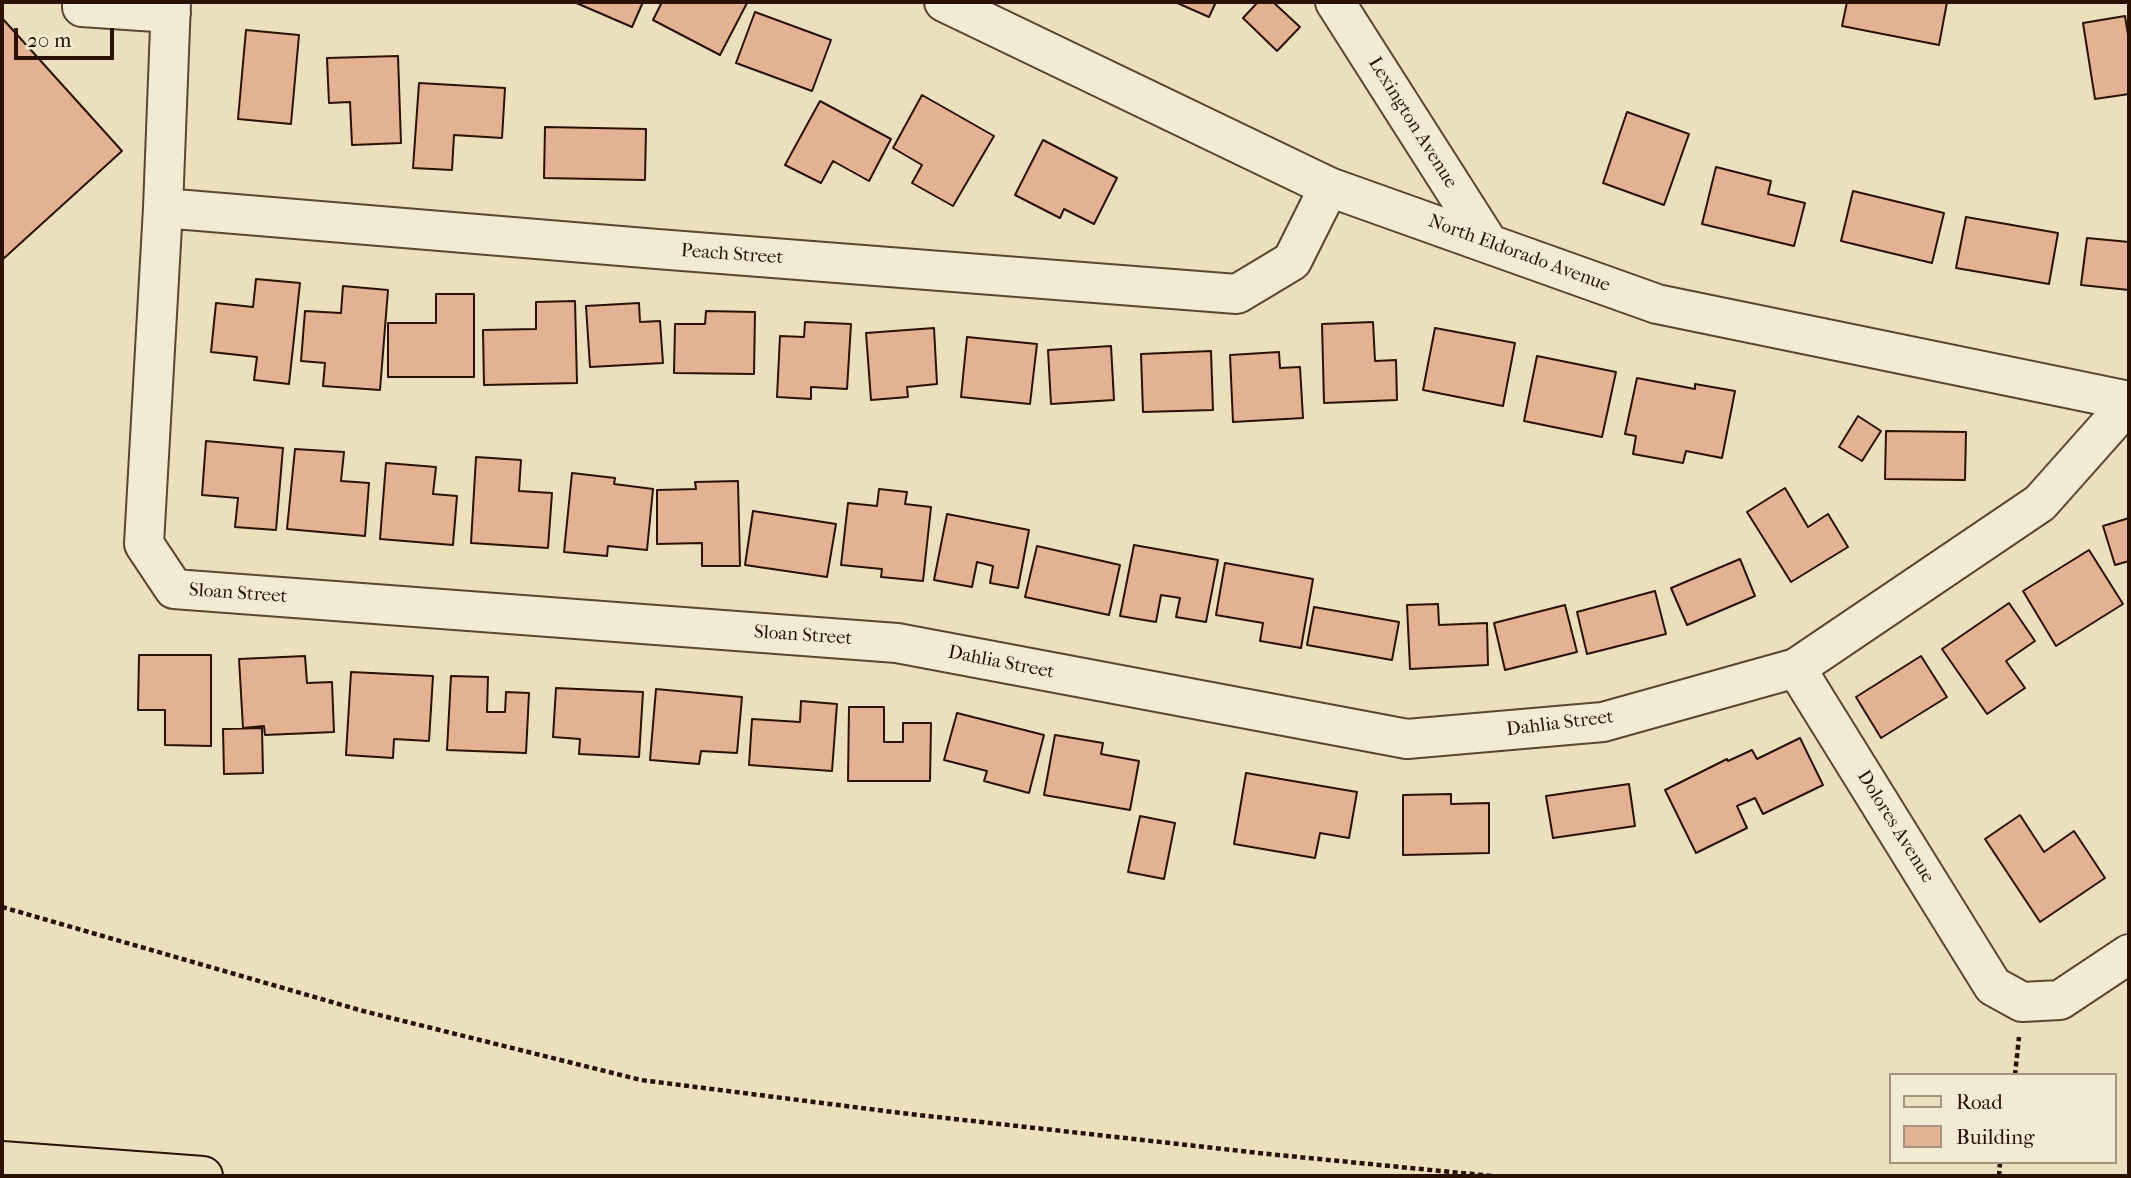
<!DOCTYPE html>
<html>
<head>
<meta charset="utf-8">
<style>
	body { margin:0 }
	#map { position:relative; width:2131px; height:1178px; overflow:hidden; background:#ebe0bd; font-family:"IM FELL French Canon",serif }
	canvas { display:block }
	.frame { position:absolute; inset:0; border:4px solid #2a1102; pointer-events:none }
	.legend { position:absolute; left:1889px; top:1073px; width:228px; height:91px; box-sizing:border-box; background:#f2ebd4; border:2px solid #a29480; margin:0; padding:9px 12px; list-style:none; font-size:21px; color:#2a1102 }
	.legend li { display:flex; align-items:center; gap:14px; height:35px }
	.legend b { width:35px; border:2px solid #a29480 }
	.scale { position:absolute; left:14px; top:28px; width:100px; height:32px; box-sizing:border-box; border:4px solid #2a1102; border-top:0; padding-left:9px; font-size:21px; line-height:24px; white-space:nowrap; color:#2a1102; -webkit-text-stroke:5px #f2ebd4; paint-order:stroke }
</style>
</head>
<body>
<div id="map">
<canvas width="2131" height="1178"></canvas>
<div class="frame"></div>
<ul class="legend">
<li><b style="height:9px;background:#ebe0bd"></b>Road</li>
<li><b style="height:19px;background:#e3b292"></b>Building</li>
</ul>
<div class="scale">20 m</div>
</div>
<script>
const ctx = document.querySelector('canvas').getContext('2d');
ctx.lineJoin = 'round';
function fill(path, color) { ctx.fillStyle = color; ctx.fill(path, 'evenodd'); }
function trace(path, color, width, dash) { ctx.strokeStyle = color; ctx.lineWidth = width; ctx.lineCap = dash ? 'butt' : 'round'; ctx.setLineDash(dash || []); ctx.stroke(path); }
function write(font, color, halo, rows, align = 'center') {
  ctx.font = font + ' "IM FELL French Canon",serif'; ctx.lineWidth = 5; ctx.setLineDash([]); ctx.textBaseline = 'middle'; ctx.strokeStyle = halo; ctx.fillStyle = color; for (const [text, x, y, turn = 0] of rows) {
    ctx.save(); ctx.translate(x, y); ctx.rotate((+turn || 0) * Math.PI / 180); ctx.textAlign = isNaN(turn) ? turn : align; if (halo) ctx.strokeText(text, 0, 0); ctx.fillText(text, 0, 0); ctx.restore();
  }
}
const building = new Path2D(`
	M574 2H643L632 27Z
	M662 2H745L747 3 720 55 653 20Z
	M1175 2H1216L1209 17Z
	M1258 2H1273L1300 27 1277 51 1243 18Z
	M1847 2H1947L1939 45 1842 26Z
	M755 12 831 40 812 91 736 63Z
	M2125 16 2129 41V94L2095 99 2083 23Z
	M2 18 122 151 2 260Z
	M246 30 299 35 291 124 238 119Z
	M398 56 401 143 352 145 350 102 329 103 327 58Z
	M419 83 505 88 502 138 454 135 452 170 413 168Z
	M922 95 994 136 953 206 912 183 922 165 893 148Z
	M820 101 891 139 869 181 833 161 821 183 785 165Z
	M1627 112 1689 134 1664 205 1603 183Z
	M545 127 646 129 645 180 544 178Z
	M1043 140 1117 178 1094 224 1064 209 1060 218 1015 195Z
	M1716 167 1771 181 1768 194 1805 203 1794 246 1702 224Z
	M1853 191 1944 213 1932 263 1841 241Z
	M1966 217 2058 233 2049 284 1956 268Z
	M2087 238 2129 242V290L2081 285Z
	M256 279 300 283 289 384 254 380 257 357 211 352 216 303 253 307Z
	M343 286 388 290 380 390 323 386 325 363 301 361 305 311 341 313Z
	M436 294H474V377H388V323H436Z
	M575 301 577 383 484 385 483 330 536 329V302Z
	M639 303 640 322 660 321 663 363 590 367 586 306Z
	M706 311 755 312 754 374 674 373 675 324H705Z
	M805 322 851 324 847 389 811 387V399L777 397 780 336 804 337Z
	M1373 322 1375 361 1396 360 1397 400 1324 403 1322 324Z
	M934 328 937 384 907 387 908 397 871 400 866 333Z
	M1435 328 1515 343 1503 406 1423 390Z
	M967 337 1037 344 1030 404 961 397Z
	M1111 346 1114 400 1051 404 1048 350Z
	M1211 351 1213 410 1143 412 1141 354Z
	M1279 352 1280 368 1300 367 1303 418 1233 422 1230 355Z
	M1537 356 1616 372 1602 437 1524 421Z
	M1637 378 1695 389V384L1735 391 1722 458 1686 451 1683 463 1633 454 1636 436 1625 434Z
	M1858 416 1881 431 1862 461 1839 447Z
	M1886 431 1966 432 1965 480 1885 479Z
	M206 441 283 448 276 530 235 527 238 498 202 495Z
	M295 449 344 452 341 481 369 483 365 536 287 529Z
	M476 457 521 460 519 491 552 493 548 548 471 543Z
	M386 463 436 467 433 494 457 496 453 545 380 539Z
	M572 473 615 478 614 484 653 489 647 550 608 546 607 556 564 552Z
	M738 481 740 566H702V543L657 544V490L696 489 695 482Z
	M1785 488 1808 527 1828 514 1848 547 1791 582 1747 512Z
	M879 489 907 492 905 504 931 507 923 581 881 577 882 569 841 565 848 503 877 506Z
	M753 511 836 524 827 577 745 565Z
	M947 514 1029 530 1018 588 990 583 993 566 977 562 972 587 934 580Z
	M2129 518V561L2115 565 2103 526Z
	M1134 545 1218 560 1206 622 1176 617 1180 598 1161 595 1156 622 1120 616Z
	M1037 546 1120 565 1109 615 1025 597Z
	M2089 550 2123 604 2056 646 2023 591Z
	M1740 559 1755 596 1687 625 1671 588Z
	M1225 563 1313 579 1301 648 1260 641 1263 623 1216 615Z
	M1655 591 1666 634 1587 654 1577 612Z
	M2009 603 2035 641 2006 661 2025 688 1987 714 1942 649Z
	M1438 604 1439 625 1487 623 1488 665 1410 669 1407 605Z
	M1565 605 1577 652 1505 670 1494 623Z
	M1314 607 1399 622 1392 660 1307 645Z
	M139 655H211V746L165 745V710H138Z
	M305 656 307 683 332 682 334 732 265 735 264 726 243 728 239 659Z
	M1921 656 1947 697 1881 738 1856 697Z
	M351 672 433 676 429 741 394 739 393 758 346 755Z
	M451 676 488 677 487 712H505L506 692 529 693 526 753 447 750Z
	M556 688 643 692 639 757 579 754 580 739 553 737Z
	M656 689 742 697 737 753 701 751 699 764 650 760Z
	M801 701 837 704 832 771 749 765 752 719 800 722Z
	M849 707H884V742H903V723H931L930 781H848Z
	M957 713 1044 735 1029 793 984 781 987 771 944 760Z
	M262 728 263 773 224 774 223 729Z
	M1055 735 1103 743 1101 754 1139 761 1130 810 1044 795Z
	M1800 738 1823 785 1763 814 1755 798 1737 806 1747 828 1696 853 1665 790 1727 759 1728 761 1752 750 1757 759Z
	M1246 773 1357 792 1349 838 1320 833 1315 858 1234 844Z
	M1629 784 1635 826 1553 838 1546 796Z
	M1451 794V804L1489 803V853L1403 855V795Z
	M2020 815 2044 852 2074 831 2105 878 2040 922 1985 839Z
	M1140 816 1175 823 1164 879 1128 872Z`);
const path = new Path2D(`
	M2 907 363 1011 641 1080 901 1113 1268 1154 1492 1176
	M2015 1075 2019 1037
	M1999 1176 2000 1162`);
const minor = new Path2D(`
	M82 2V7L171 13
	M171 2 163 208 144 544 174 589 897 643 1407 739 1603 722 1796 668 2040 503 2129 403
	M944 2 1329 187 1657 304 2129 401
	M1335 2 1489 244
	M163 208 657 249 1237 294 1292 261 1329 187
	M1796 668 1993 986 2022 1002 2060 1000 2129 954`);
const major = new Path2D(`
	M2 1161 203 1176`);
const streetNames = [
	["Lexington Avenue",1412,123,58],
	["North Eldorado Avenue",1519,254,20],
	["Peach Street",732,255,4],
	["Sloan Street",238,594,4],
	["Sloan Street",803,636,4],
	["Dahlia Street",1001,663,11],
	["Dahlia Street",1560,724,-7],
	["Dolores Avenue",1895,827,58]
];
fill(building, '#e3b292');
trace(building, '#2a1102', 2);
trace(minor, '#5a4531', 42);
trace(major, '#2a1102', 42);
trace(path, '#2a1102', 4.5, [5, 3.5]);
trace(minor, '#f2ebd4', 38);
trace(major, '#ebe0bd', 38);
write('19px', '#2a1102', '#f2ebd4', streetNames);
</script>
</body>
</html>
